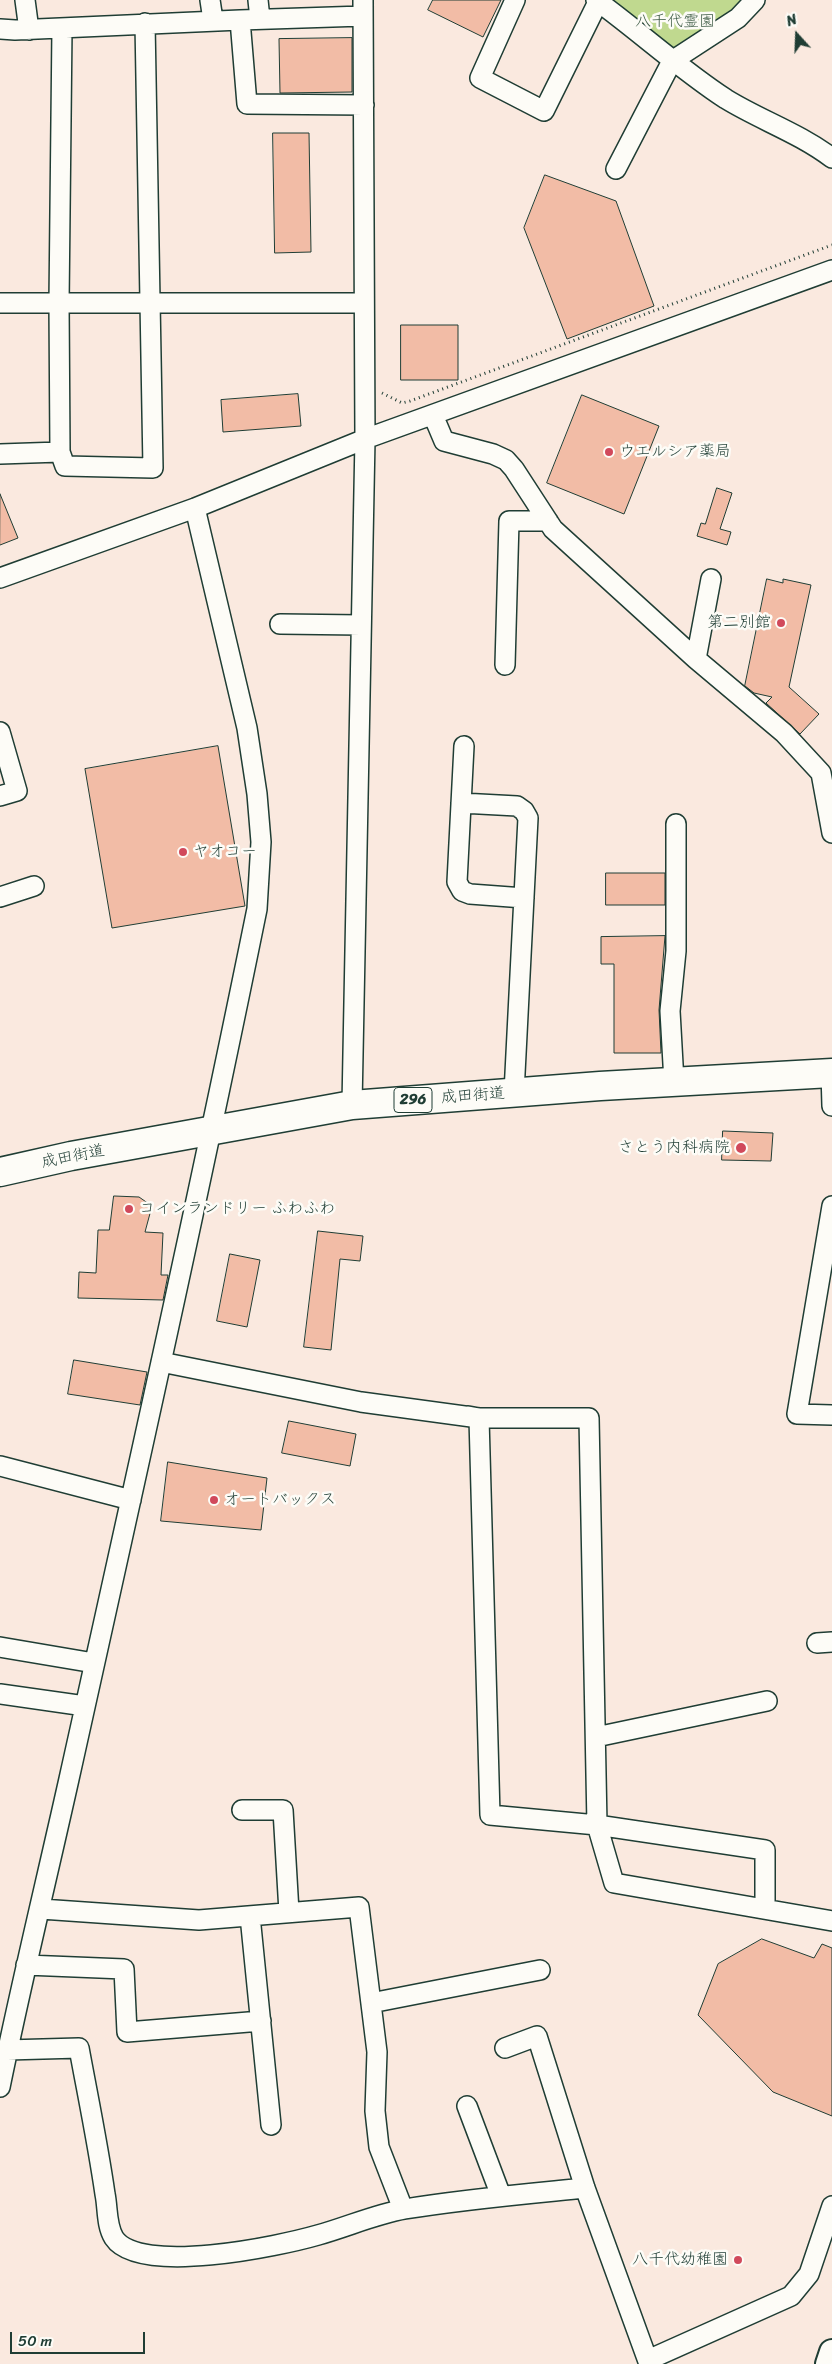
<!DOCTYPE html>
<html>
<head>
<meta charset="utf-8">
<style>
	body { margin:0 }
	#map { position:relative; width:832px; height:2364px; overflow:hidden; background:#fae9df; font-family:Sriracha,sans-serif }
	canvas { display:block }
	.north { position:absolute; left:772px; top:10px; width:50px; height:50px; -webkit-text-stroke:4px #fdfcf7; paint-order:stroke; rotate:340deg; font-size:14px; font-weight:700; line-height:20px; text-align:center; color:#1f3d34 }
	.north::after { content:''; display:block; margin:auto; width:18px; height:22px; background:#1f3d34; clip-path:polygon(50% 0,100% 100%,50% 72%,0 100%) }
	.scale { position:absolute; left:10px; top:2332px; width:135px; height:22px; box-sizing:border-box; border:2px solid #1f3d34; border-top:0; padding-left:6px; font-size:15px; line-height:18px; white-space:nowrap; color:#1f3d34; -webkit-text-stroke:4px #fdfcf7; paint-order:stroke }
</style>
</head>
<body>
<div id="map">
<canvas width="832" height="2364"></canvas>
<div class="north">N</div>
<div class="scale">50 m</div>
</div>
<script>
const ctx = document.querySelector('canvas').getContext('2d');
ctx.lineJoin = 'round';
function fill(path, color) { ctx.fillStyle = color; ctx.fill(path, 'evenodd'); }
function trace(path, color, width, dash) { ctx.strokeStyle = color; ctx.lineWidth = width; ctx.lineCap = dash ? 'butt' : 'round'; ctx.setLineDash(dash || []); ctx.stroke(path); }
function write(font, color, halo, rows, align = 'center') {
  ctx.font = font + ' Sriracha,"Klee One",sans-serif'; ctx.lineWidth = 5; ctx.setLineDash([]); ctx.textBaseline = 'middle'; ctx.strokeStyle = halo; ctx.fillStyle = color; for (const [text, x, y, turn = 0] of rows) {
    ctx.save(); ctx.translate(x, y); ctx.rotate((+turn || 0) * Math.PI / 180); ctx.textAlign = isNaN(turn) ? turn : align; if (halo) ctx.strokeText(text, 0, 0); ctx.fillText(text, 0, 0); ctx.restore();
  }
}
const green = new Path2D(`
	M611 0H746L731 15 672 49Z`);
const building = new Path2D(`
	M433 0H501L483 37 428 10Z
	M352 38V92L280 93 279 39Z
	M273 133H309L311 252 275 253Z
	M545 175 616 201 654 306 567 339 524 228Z
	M401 325H458V380H401Z
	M298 394 301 426 223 432 221 400Z
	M582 395 659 426 624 514 547 483Z
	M717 488 732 493 720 529 731 532 727 545 697 536 701 523 705 524Z
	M0 494 18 538 0 545Z
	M767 579 783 583V579L811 585 789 687 819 714 800 734 766 703 772 697 754 693 745 686Z
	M218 746 245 906 112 928 85 769Z
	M606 873H665V905H606Z
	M665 936 659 1010 661 1053H614V964H601V937Z
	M723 1131 773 1133 771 1161 722 1160Z
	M114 1196 139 1197 152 1206 145 1232 163 1233 161 1275H168L163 1300 78 1298 79 1272 96 1273 98 1230H109Z
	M318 1231 363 1236 360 1261 340 1259 331 1350 304 1347Z
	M230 1254 260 1260 247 1327 217 1321Z
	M74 1360 147 1372 140 1405 68 1394Z
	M289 1421 356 1434 350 1466 282 1453Z
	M168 1462 267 1478 261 1530 161 1521Z
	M762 1939 814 1958 822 1944 832 1948V2116L773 2092 698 2015 718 1964Z`);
const path = new Path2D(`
	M382 393 402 403 410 401 832 245`);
const minor = new Path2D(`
	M25 0 29 30
	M210 0 213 20
	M258 0 260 19
	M515 0 480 78 544 111 598 2
	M596 0C640 32 680 69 726 99 760 120 799 133 832 158
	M240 20 363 16
	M0 29 15 30 240 20 247 104 364 105
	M616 169 672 61 738 18 755 0
	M0 303H364
	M433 415 444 441 493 454 506 460 514 469 553 529 696 659 784 733 821 773 832 833
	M60 452 65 466 153 468 145 23
	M0 454 60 452 59 303 62 28
	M0 578 195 508 365 439 832 270
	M280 624 361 625
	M696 659 711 579
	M505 665 509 521H548
	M0 732 17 791 0 796
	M464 746 457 882 462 891 470 894 524 898
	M461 803 517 806 524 811 528 818 514 1093
	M0 897 34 886
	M831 1073 832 1106
	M674 1082 670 1011 676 951V824
	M352 1105 365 439 363 0
	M832 1206 797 1414 832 1415
	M161 1362 361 1402 479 1418H589L597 1825 614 1883 832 1921
	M468 1416 479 1418 490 1815 597 1825 765 1850V1909
	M0 1466 131 1500
	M817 1643 832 1642
	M0 1647 94 1663
	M0 1694 85 1706
	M596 1737 767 1701
	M242 1810H283L289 1912
	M41 1909 199 1920 359 1907 377 2052 375 2111 379 2147 403 2209
	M250 1916 271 2125
	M26 1965 124 1969 127 2032 261 2021
	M371 2003 540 1970
	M505 2048 537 2036 585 2188 649 2364
	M7 2050 79 2048C88 2097 98 2145 105 2194 108 2208 106 2225 114 2238 139 2276 280 2246 318 2235 347 2227 376 2214 405 2209 465 2199 525 2194 585 2188
	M0 2087C21 1984 46 1882 69 1779 133 1490 198 1200 257 909L261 842 257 794 247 728 195 508
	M467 2106 501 2196
	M648 2360 791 2296 809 2274 832 2206`);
const major = new Path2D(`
	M828 2364 832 2352`);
const highway = new Path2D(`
	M0 1172 71 1156 352 1105 600 1086 832 1073`);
const markers = [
	[609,452,5,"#d1495b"],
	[781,623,5,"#d1495b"],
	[183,852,5,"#d1495b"],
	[741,1148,6,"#d1495b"],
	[129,1209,5,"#d1495b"],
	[214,1500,5,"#d1495b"],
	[738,2260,5,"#d1495b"]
];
const shields = [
	[413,1100,38]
];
const shieldNames = [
	["296",413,1100]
];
const parkNames = [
	["八千代霊園",675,22]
];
const poiNames = [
	["ウエルシア薬局",619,452],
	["第二別館",771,623,"right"],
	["ヤオコー",193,852],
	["さとう内科病院",730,1148,"right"],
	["コインランドリー ふわふわ",139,1209],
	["オートバックス",224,1500],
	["八千代幼稚園",728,2260,"right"]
];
const streetNames = [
	["成田街道",473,1096,-4],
	["成田街道",73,1157,-11]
];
fill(green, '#c0d98f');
fill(building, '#f2bca6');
trace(building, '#1f3d34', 1);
trace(minor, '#1f3d34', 22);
trace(major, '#1f3d34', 28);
trace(highway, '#1f3d34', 31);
trace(path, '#1f3d34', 3, [1, 4]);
trace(minor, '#fdfcf7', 19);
trace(major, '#fdfcf7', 24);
trace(highway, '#fdfcf7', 28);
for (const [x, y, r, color] of markers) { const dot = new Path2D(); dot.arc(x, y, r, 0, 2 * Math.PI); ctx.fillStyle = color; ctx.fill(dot); trace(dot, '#fdfcf7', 2); }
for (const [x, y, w] of shields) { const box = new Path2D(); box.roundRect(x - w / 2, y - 12.5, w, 25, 4); ctx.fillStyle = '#fdfcf7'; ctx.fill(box); trace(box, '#1f3d34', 1); }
write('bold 15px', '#1f3d34', null, shieldNames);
write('16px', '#3f5c46', '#fdfcf7', parkNames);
write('16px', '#1f3d34', '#fdfcf7', poiNames, 'left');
write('16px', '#1f3d34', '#fdfcf7', streetNames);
</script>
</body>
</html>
